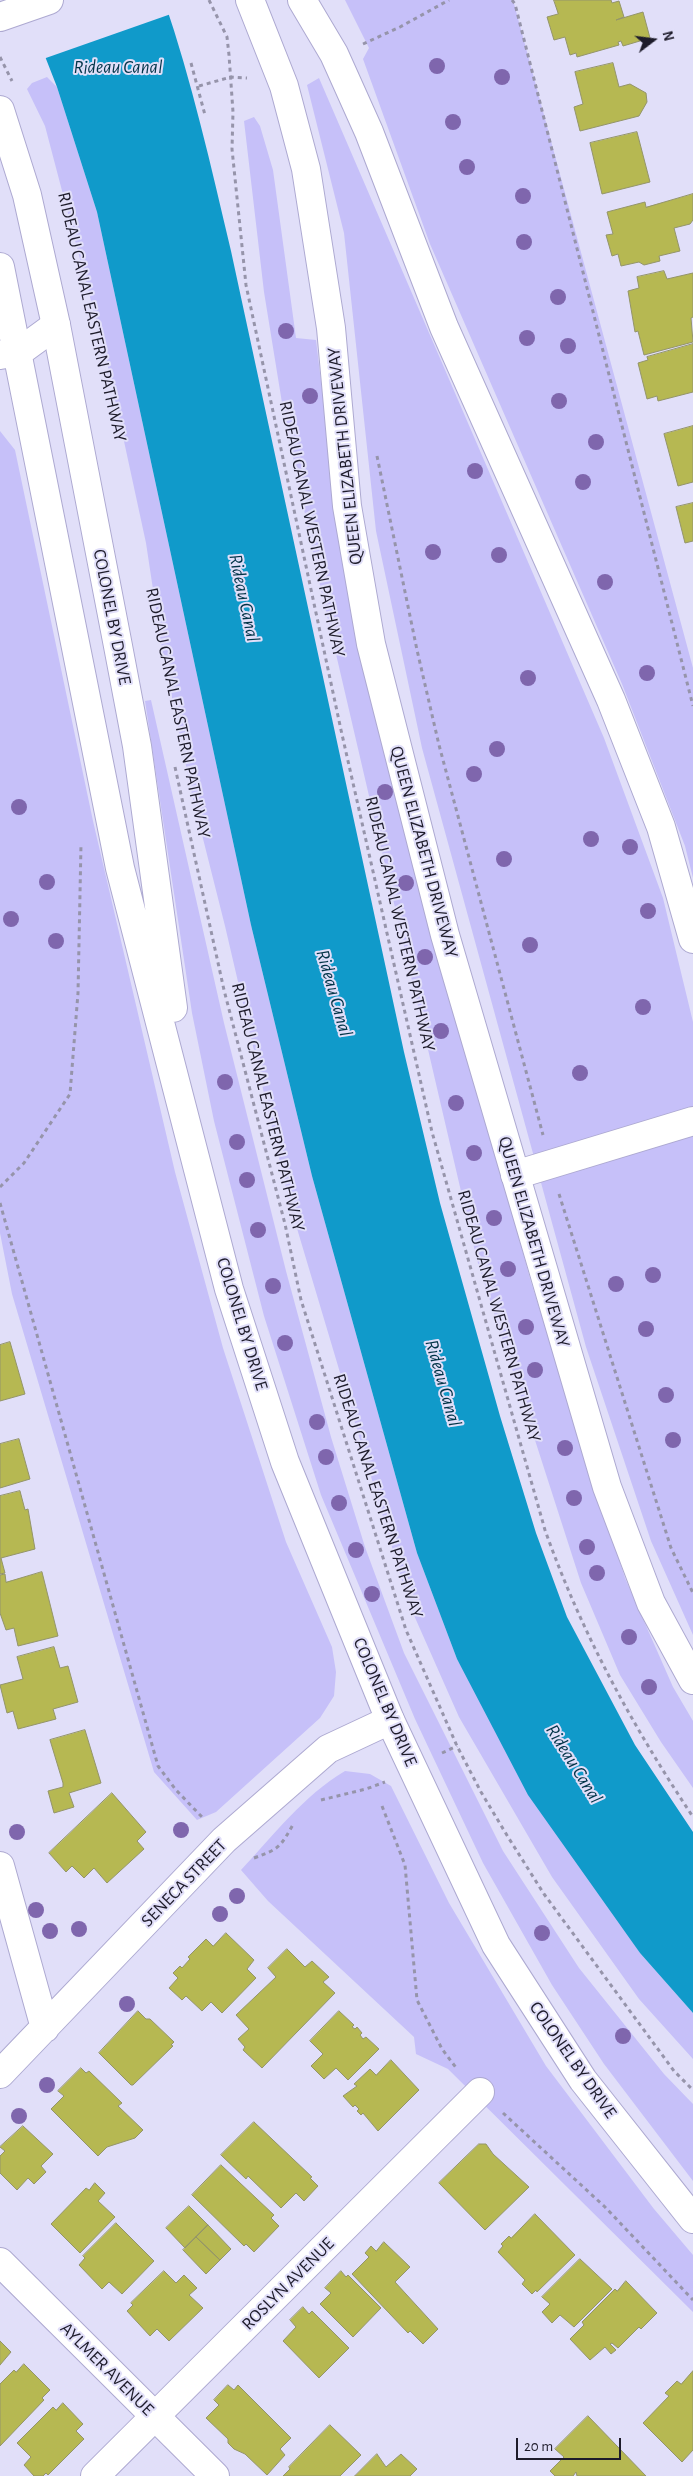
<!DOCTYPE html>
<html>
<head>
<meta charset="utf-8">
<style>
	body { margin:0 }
	#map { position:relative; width:693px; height:2476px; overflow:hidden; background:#e1dff9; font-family:"Alegreya Sans",sans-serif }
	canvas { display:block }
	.north { position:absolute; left:628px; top:15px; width:50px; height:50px; -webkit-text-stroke:4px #e1dff9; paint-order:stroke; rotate:75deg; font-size:14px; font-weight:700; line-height:20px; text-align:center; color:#1e1c2b }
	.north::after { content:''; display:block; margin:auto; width:18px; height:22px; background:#1e1c2b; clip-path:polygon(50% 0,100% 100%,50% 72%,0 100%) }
	.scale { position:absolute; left:516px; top:2438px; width:105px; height:22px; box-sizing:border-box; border:2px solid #1e1c2b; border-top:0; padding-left:6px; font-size:15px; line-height:18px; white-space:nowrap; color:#1e1c2b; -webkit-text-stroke:4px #e1dff9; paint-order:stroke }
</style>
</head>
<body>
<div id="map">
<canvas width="693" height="2476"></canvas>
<div class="north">N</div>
<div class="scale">20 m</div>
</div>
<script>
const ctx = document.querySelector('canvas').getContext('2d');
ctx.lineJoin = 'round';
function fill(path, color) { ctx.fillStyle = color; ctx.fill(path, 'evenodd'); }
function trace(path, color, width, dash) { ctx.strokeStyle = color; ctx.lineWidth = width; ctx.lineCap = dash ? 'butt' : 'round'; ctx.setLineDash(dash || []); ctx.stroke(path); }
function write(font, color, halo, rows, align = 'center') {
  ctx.font = font + ' "Alegreya Sans",sans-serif'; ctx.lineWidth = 4; ctx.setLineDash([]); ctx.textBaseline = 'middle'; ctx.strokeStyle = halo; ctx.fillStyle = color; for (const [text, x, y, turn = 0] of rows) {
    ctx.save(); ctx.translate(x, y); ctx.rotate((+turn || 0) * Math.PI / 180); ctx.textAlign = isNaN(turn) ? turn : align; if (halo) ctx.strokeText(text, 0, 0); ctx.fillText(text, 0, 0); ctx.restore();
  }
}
const green = new Path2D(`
	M345 0H513L693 668V878L685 846 622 684 430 244 363 59 369 48Z
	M47 77 57 87 97 212 251 925 312 1176 417 1553 457 1659 640 1953 693 2013V2059L639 1999 552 1877 459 1717 409 1604 290 1205 225 926 192 795 162 649 146 543 106 358 45 126 27 89 32 83Z
	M319 78 604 738 663 898 693 1022V1635L651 1541 586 1347 422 748 376 531 344 233 307 85Z
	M254 117 260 126 273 170 296 338 316 340 341 547 376 720 531 1282 625 1578 673 1687 693 1721V1788L661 1742 620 1675 581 1583 477 1260 319 581 283 409 264 292 244 121Z
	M0 431 15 450 93 821 175 1172 223 1348 286 1542 332 1647 336 1672 334 1696 320 1718 216 1812 197 1820 154 1772 12 1294 0 1233Z
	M151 700 224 1023 286 1271 331 1437 365 1547 404 1653 503 1851 579 1968 664 2074 693 2104V2181L604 2064 552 1985 483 1863 415 1719 321 1495 264 1316 214 1121 192 1013 145 701Z
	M345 1771 370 1774 391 1786 449 1903 546 2066 654 2209 693 2255V2312L448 2069 416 2054 414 2037 268 1901 241 1870C273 1836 304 1795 345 1771Z`);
const water = new Path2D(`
	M23 0H164C192 82 211 166 231 251L404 1052 440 1203 500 1416 536 1533 567 1617 635 1745 693 1832V2013L640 1953 528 1795 457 1659 417 1553 312 1176 251 925 97 212 57 87Z`);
const pier = new Path2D(`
	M21 0H167L171 14 43 59Z`);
const building = new Path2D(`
	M554 0H611L612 3 619 1 624 17 616 20 643 12 650 38 623 46 621 41 618 42 619 45 577 57 576 53 570 55 565 37 554 40 547 17 558 14Z
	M613 63 619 87 630 84 646 93 647 102 639 116 580 131 574 107 583 104 575 72Z
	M637 132 650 182 602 194 590 143Z
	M693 194V220L690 224 674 228 680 251 659 256 660 261 644 265 639 262 621 266 618 254 612 256 606 235 613 234 607 212 645 202 646 207Z
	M664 271 667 279 693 273V317L691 318 693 342 644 355 638 331 635 332 628 291 639 288 637 277Z
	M693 344V392L658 401 657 396 647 399 638 363 648 360 647 357Z
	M693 426V482L678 486 664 434Z
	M693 503V541L685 543 676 507Z
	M10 1342 25 1394 0 1401V1345Z
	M19 1439 30 1479 0 1488V1444Z
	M20 1491 25 1510 28 1509 35 1549 1 1558 5 1573 0 1574V1496Z
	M42 1572 58 1636 18 1646 14 1628 6 1630 0 1613V1575L5 1574 6 1582Z
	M54 1647 60 1668 68 1666 78 1702 53 1709 56 1719 18 1729 13 1711 7 1713 0 1685 23 1679 17 1657Z
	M85 1730 101 1783 69 1793 74 1807 54 1813 48 1791 63 1787V1783L50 1740Z
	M112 1793 146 1832 137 1841 144 1849 107 1883 94 1868 84 1878 72 1866 66 1872 49 1853Z
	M226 1933 254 1960 247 1969 256 1978 222 2013 211 2002 202 2011 186 1996 182 2000 169 1988 178 1978 173 1973 180 1966 182 1968 190 1959 188 1957 206 1939 213 1946Z
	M287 1949 305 1967 312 1961 329 1977 323 1982 335 1993 262 2068 243 2050 245 2047 238 2039 249 2029 236 2015 276 1977 268 1968Z
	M138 2011 146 2019H150L174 2042 171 2045 173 2046 133 2085H131L99 2053Z
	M339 2011 354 2025 352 2027 355 2029 357 2027 362 2033 360 2035 363 2039 366 2037 379 2049 348 2080 336 2068 324 2079 311 2066 323 2054 310 2041Z
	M391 2060 419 2090 378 2131 363 2113 361 2115 357 2111 359 2109 355 2105 353 2107 343 2096 357 2086 354 2084 370 2069 376 2075Z
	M81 2068 86 2073 89 2071 122 2103 118 2106 143 2130 135 2138 107 2147 98 2156 51 2109 64 2096 58 2091Z
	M254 2122 312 2177 310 2178 318 2186 304 2201 296 2193 281 2208 248 2176 246 2179 221 2155Z
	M23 2126 53 2154 41 2166 46 2172 34 2184 28 2178 17 2190 0 2173V2156L5 2151 0 2147Z
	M479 2144H486L493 2154 529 2187 485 2230 439 2183Z
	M221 2165 274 2215 271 2218 279 2226 254 2252 246 2244 244 2246 192 2195Z
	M95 2183 105 2193 98 2201 115 2217 80 2253 51 2224 86 2188 89 2190Z
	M189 2206 208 2225 185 2248 166 2228Z
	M535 2214 575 2255 537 2292 536 2290 532 2294 522 2284 525 2280 498 2252 503 2246 501 2244 509 2236 511 2238Z
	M116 2223 154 2261 122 2294 109 2282 102 2289 79 2265 85 2258 83 2256Z
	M208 2225 231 2249 220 2260 196 2237Z
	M196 2237 220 2260 206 2274 183 2250Z
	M384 2242 410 2267 395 2282 438 2329 423 2344 410 2331 408 2333 352 2274 369 2257 365 2253 371 2246 376 2251Z
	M580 2259 612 2289 574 2327 560 2315 552 2323 542 2312 550 2304 542 2297Z
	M164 2271 176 2283 184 2275 197 2288 189 2295 203 2308 169 2341 157 2329 150 2336 127 2311 133 2305 131 2303Z
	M341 2271 346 2277 348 2275 381 2308 353 2337 320 2304 331 2293 325 2288Z
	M626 2281 657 2313 641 2329 639 2327 618 2348 612 2343 610 2344 616 2350 611 2354 605 2347 590 2360 570 2339 584 2325 582 2322 615 2289 617 2291Z
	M303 2307 309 2314 312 2311 349 2348 319 2378 283 2341 296 2327 290 2320Z
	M0 2341 11 2352 0 2365Z
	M24 2364 50 2390 42 2398 44 2400 0 2446V2384L14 2370 16 2372Z
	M693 2371V2450L682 2462 643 2423 669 2396 665 2393 677 2381 681 2384Z
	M228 2385 234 2390 238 2385 291 2438 280 2449 285 2455 267 2475 245 2454 234 2449 228 2443V2439L206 2418 219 2405 214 2400Z
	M63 2403 83 2424 76 2431 84 2439 48 2475 46 2473 43 2476H34L24 2465 31 2457 17 2443 53 2407 56 2410Z
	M588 2416 646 2476H577L576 2472 573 2476H555L550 2471 564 2457 555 2449Z
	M330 2425 361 2455 340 2476H283L290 2469 289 2467Z
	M377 2454 386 2467 401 2454 417 2469 410 2476H355Z`);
const path = new Path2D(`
	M209 0 227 37 229 55 233 112 232 149 246 285 341 730 432 1132 545 1530C582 1634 632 1725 693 1817
	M512 0 515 4 693 706
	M363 44 400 27 449 0
	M0 57 12 81
	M191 63 205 115
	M199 86 231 77 247 78
	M377 456 417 650 439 745 543 1135
	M175 767 224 990 285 1224 301 1300 406 1630 457 1746 481 1792 508 1837 544 1894 674 2071 693 2090
	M0 1187 24 1163 70 1094 78 993 81 844
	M559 1194 671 1548 693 1593
	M0 1203 158 1766 176 1790 202 1817
	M442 1753 457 1746
	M321 1800 366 1789 385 1782
	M382 1806 405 1865 417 2000 442 2049 457 2069
	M254 1858C281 1848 280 1847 294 1823
	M503 2113 605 2207 693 2300`);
const minor = new Path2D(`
	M0 355 19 352 56 325
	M515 1175 693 1121
	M0 1866 45 2028
	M0 2074 224 1840 328 1749 390 1720
	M0 2262 215 2476
	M95 2476 480 2092`);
const secondary = new Path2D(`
	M250 0 284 86 306 169 331 328 347 506 371 644 445 935 607 1487 651 1603 693 1680
	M302 0 334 54 369 132 444 327 611 700 661 827 693 939
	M0 110 27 195 56 325 118 646 137 746 173 1008
	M0 267 120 868 229 1289 285 1462 390 1720 496 1945 583 2080 693 2219`);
const primary = new Path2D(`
	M0 17 49 0`);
const trees = [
	[437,66],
	[502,77],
	[453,122],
	[467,167],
	[523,196],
	[524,242],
	[558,297],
	[286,331],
	[527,338],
	[568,346],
	[310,396],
	[559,401],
	[596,442],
	[475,471],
	[583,482],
	[433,552],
	[499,555],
	[605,582],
	[647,673],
	[528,678],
	[497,749],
	[474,774],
	[385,792],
	[19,807],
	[591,839],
	[630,847],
	[504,859],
	[47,882],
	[406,883],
	[648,911],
	[11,919],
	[56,941],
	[530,945],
	[425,957],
	[643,1007],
	[441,1031],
	[580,1073],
	[225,1082],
	[456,1103],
	[237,1142],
	[474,1153],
	[247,1180],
	[494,1218],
	[258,1230],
	[508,1269],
	[653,1275],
	[616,1284],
	[273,1286],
	[526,1327],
	[646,1329],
	[285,1343],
	[535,1370],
	[666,1395],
	[317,1422],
	[673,1440],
	[565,1448],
	[326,1457],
	[574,1498],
	[339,1503],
	[587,1547],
	[356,1550],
	[597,1573],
	[372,1594],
	[629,1637],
	[649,1687],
	[181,1830],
	[17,1832],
	[237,1896],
	[36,1910],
	[220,1914],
	[79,1929],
	[50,1931],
	[542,1933],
	[127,2004],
	[623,2036],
	[47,2085],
	[19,2116]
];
const streetNames = [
	["RIDEAU CANAL EASTERN PATHWAY",92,317,77],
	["QUEEN ELIZABETH DRIVEWAY",345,456,-96],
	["RIDEAU CANAL WESTERN PATHWAY",312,529,78],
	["COLONEL BY DRIVE",112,617,79],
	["RIDEAU CANAL EASTERN PATHWAY",178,713,78],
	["QUEEN ELIZABETH DRIVEWAY",424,852,75],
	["RIDEAU CANAL WESTERN PATHWAY",400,924,77],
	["RIDEAU CANAL EASTERN PATHWAY",268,1107,76],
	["QUEEN ELIZABETH DRIVEWAY",534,1242,74],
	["RIDEAU CANAL WESTERN PATHWAY",499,1316,74],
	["COLONEL BY DRIVE",242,1324,73],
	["RIDEAU CANAL EASTERN PATHWAY",378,1496,72],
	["COLONEL BY DRIVE",385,1702,67],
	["SENECA STREET",184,1883,-46],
	["COLONEL BY DRIVE",573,2060,55],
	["ROSLYN AVENUE",288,2284,-45],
	["AYLMER AVENUE",107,2369,45]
];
const waterNames = [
	["Rideau Canal",118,67],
	["Rideau Canal",244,598,78],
	["Rideau Canal",334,993,74],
	["Rideau Canal",443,1383,74],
	["Rideau Canal",574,1764,58]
];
fill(green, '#c6c0f9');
fill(water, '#109aca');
fill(pier, '#e1dff9');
fill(building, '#b6b852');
trace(building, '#93946a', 1);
trace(minor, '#ada9d1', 30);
trace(secondary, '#ada9d1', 30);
trace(primary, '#ada9d1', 30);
trace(path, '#9694aa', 3, [4, 4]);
trace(minor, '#fff', 28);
trace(secondary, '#fff', 28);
trace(primary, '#fff', 28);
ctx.fillStyle = '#7f66ad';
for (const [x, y] of trees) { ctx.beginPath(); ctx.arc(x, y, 8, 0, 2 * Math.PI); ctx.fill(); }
write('18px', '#1e1c2b', '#e1dff9', streetNames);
write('italic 19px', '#003347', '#e1dff9', waterNames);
</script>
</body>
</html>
